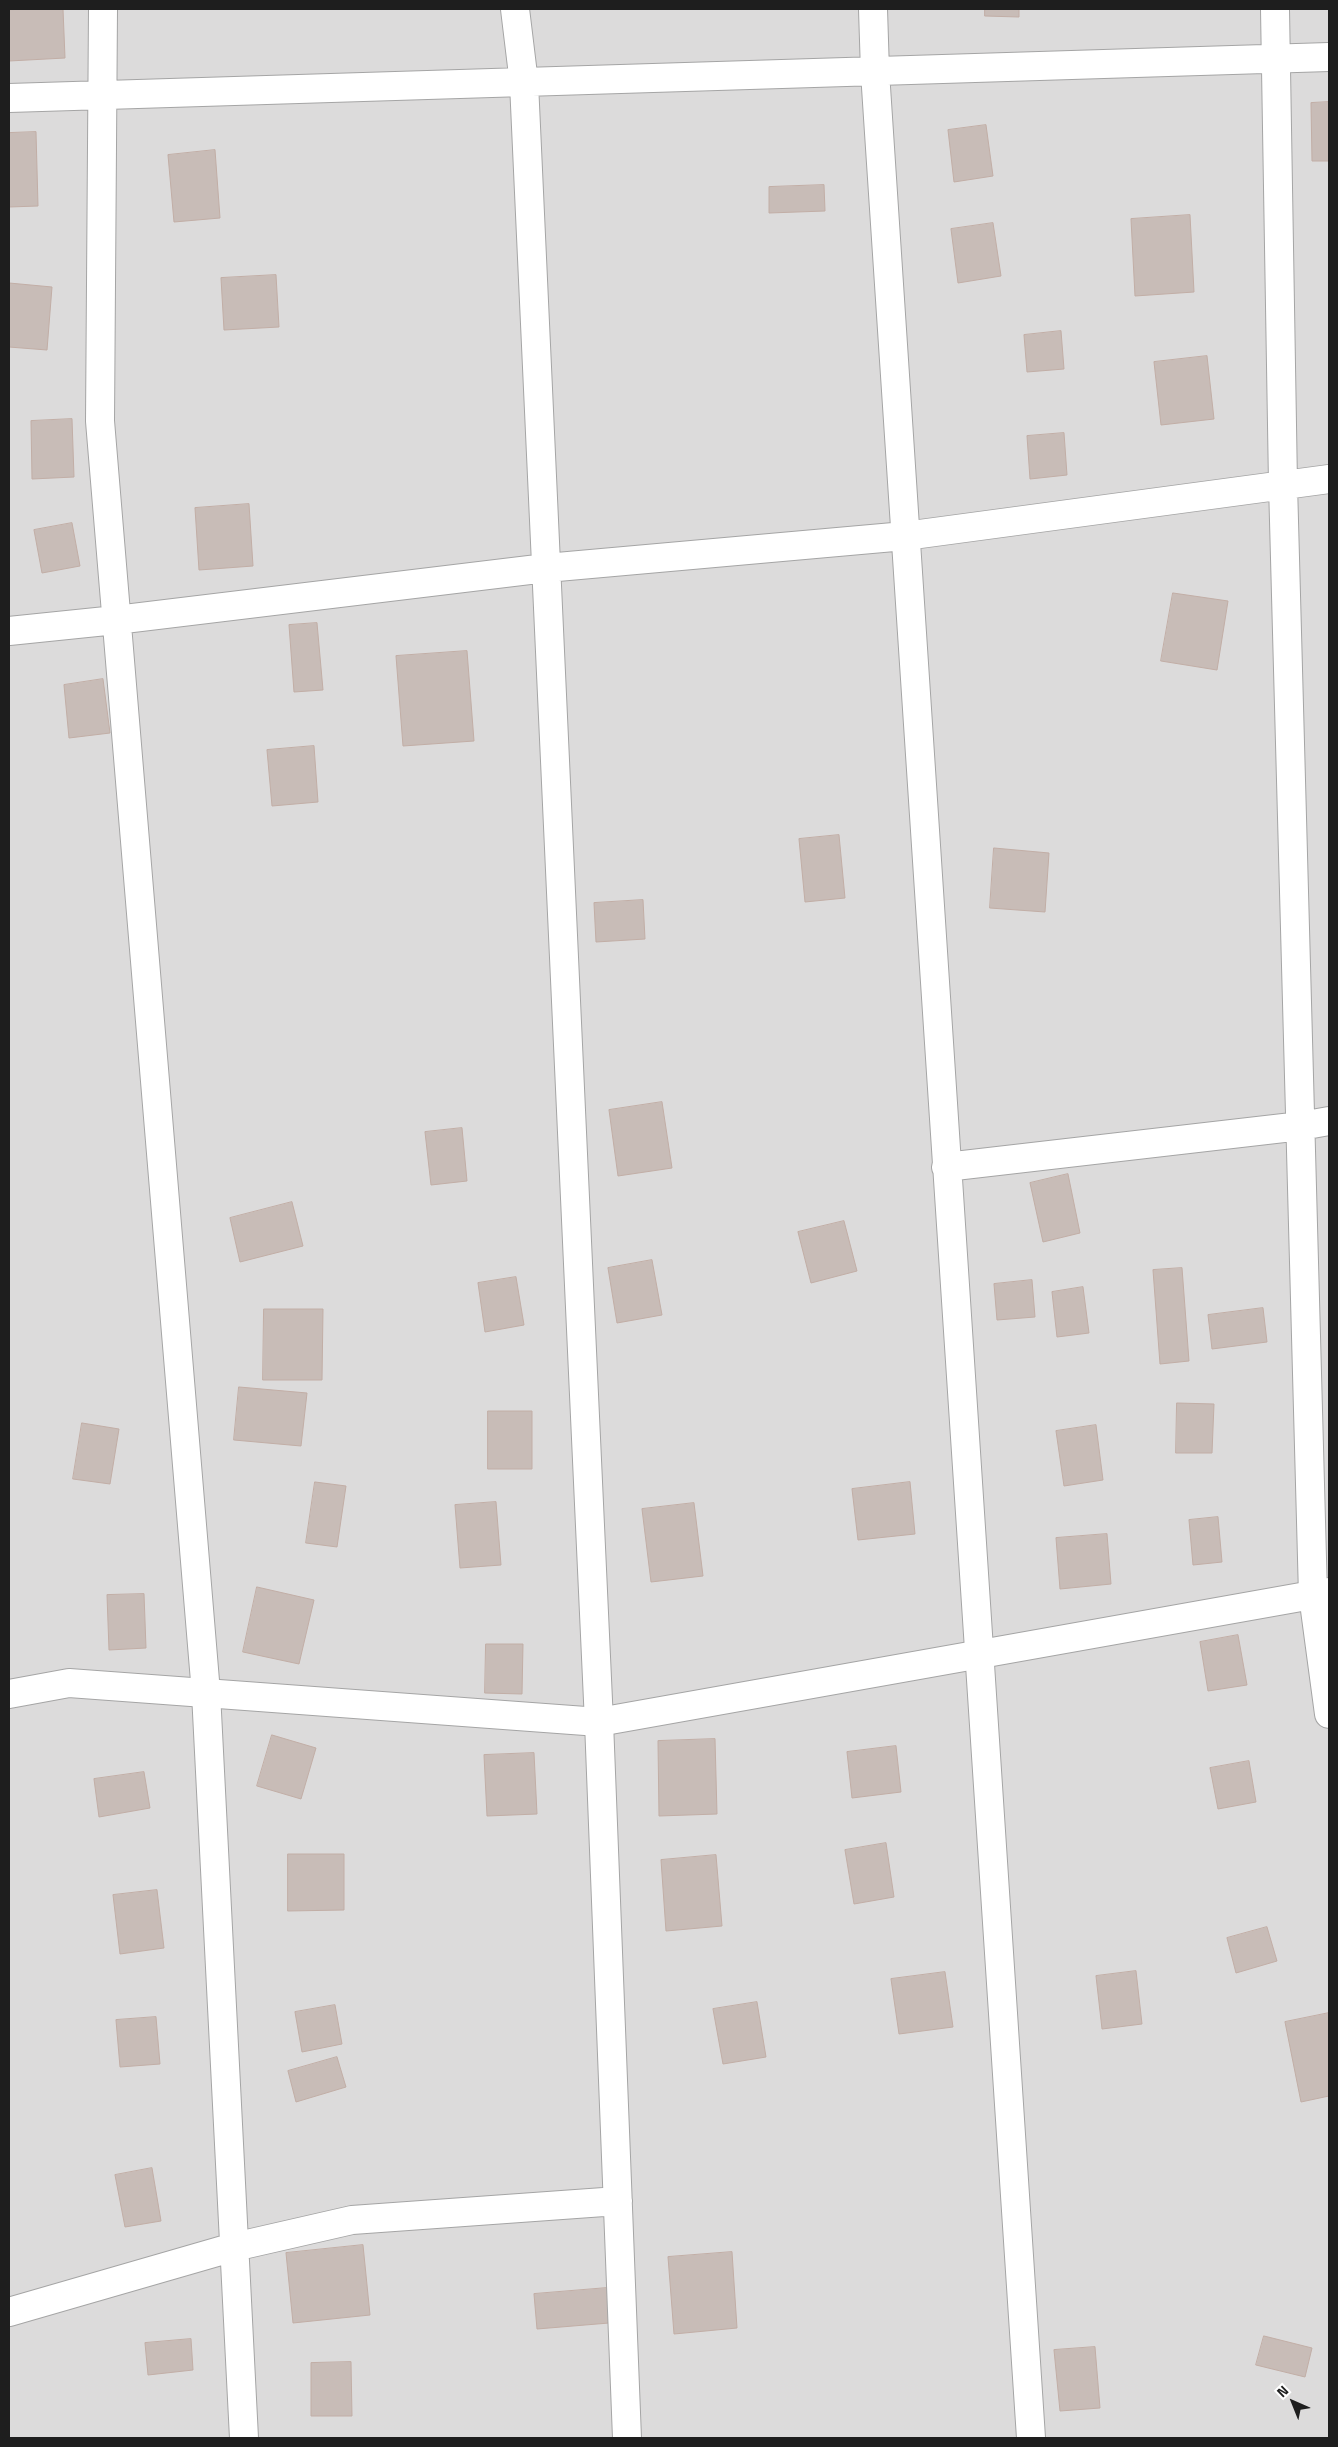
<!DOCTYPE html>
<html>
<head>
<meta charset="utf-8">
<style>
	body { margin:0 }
	#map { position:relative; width:1338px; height:2447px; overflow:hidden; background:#f0eae4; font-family:"Titillium Web",sans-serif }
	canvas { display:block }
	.frame { position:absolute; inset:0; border:10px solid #1e1e1e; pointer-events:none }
	.north { position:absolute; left:1268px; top:2377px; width:50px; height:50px; -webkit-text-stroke:4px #fff; paint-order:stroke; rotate:316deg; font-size:14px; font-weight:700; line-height:20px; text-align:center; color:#1e1e1e }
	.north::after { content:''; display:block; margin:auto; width:18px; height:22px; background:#1e1e1e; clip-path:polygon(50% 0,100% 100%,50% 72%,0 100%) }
</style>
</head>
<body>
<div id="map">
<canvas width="1338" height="2447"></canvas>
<div class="frame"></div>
<div class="north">N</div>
</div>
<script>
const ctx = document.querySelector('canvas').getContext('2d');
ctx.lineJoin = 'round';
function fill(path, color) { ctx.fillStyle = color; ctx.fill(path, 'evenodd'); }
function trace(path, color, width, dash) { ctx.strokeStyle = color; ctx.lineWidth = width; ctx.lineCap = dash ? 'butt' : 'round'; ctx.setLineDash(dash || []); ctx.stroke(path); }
const residential = new Path2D(`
	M9 9H1329V2438H9Z`);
const building = new Path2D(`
	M63 9 65 58 9 61V10Z
	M985 9H1019V17L985 16Z
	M1329 102V161H1312L1311 103Z
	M986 125 993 176 954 182 948 130Z
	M36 132 38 206 9 207V133Z
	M215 150 220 218 174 222 168 155Z
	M824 185 825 211 769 213V187Z
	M1190 215 1194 292 1135 296 1131 219Z
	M993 223 1001 276 958 283 951 229Z
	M276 275 279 327 224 330 221 278Z
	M9 283 52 287 47 350 9 347Z
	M1061 331 1064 369 1027 372 1024 335Z
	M1207 356 1214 419 1161 425 1154 362Z
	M72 419 74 477 32 479 31 421Z
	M1064 433 1067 475 1030 479 1027 436Z
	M249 504 253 566 199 570 195 508Z
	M72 523 80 566 42 573 34 530Z
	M1173 593 1228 601 1217 670 1161 661Z
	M317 623 323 690 294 692 289 625Z
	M467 651 474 741 403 746 396 656Z
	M103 679 110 733 69 738 64 685Z
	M314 746 318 802 272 806 267 750Z
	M839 835 845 898 805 902 799 839Z
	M994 848 1049 853 1045 912 990 908Z
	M643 900 645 939 596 942 594 903Z
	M662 1102 672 1168 618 1176 609 1110Z
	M462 1128 467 1181 431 1185 425 1132Z
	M1068 1174 1080 1233 1043 1242 1030 1183Z
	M292 1202 303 1246 240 1262 230 1218Z
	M844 1221 857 1271 811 1283 798 1232Z
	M652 1260 662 1315 617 1323 608 1268Z
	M1182 1268 1189 1361 1160 1364 1153 1270Z
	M516 1277 524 1325 485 1332 478 1283Z
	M1032 1280 1035 1317 997 1320 994 1284Z
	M1083 1287 1089 1333 1057 1337 1052 1292Z
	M1263 1308 1267 1342 1212 1349 1208 1315Z
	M264 1309H323L322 1380H263Z
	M239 1387 307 1393 301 1446 234 1440Z
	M1177 1403 1214 1404 1212 1453H1176Z
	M488 1411H532V1469H488Z
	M82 1423 119 1429 110 1484 73 1479Z
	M1096 1425 1103 1480 1064 1486 1056 1431Z
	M315 1482 346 1486 337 1547 306 1543Z
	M910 1482 915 1534 858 1540 852 1489Z
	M496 1502 501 1565 460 1568 455 1505Z
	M694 1503 703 1576 651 1582 642 1509Z
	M1218 1517 1222 1562 1193 1565 1189 1520Z
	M1107 1534 1111 1584 1060 1589 1056 1538Z
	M257 1587 314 1600 299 1664 243 1652Z
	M144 1594 146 1648 109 1650 107 1595Z
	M1238 1635 1247 1685 1208 1691 1200 1642Z
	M486 1644H523L522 1694 485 1693Z
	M272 1735 316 1748 301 1799 257 1786Z
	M715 1739 717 1814 659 1816 658 1741Z
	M896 1746 901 1792 852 1798 847 1752Z
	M534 1753 537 1814 487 1816 484 1755Z
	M1249 1761 1256 1802 1218 1809 1210 1768Z
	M144 1772 150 1808 99 1817 94 1779Z
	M886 1843 894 1897 854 1904 845 1850Z
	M288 1854H344V1910L288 1911Z
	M716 1855 722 1926 666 1931 661 1860Z
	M157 1890 164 1948 120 1954 113 1895Z
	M1267 1927 1277 1961 1236 1973 1227 1938Z
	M1136 1971 1142 2024 1102 2029 1096 1976Z
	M945 1972 953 2027 899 2034 891 1979Z
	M757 2002 766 2057 723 2064 713 2009Z
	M335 2005 342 2044 302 2052 295 2012Z
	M1329 2013V2096L1301 2102 1285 2022Z
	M156 2017 160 2064 120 2067 116 2020Z
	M337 2057 346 2087 296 2102 288 2071Z
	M152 2168 161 2221 125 2227 115 2175Z
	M363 2245 370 2315 293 2323 286 2253Z
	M732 2252 737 2328 674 2334 668 2257Z
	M607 2288 609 2323 537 2329 534 2294Z
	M1264 2336 1312 2348 1305 2377 1256 2365Z
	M191 2339 193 2370 148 2375 145 2343Z
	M1095 2347 1100 2408 1060 2411 1054 2350Z
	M351 2362 352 2416H311V2363Z`);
const minor = new Path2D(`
	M103 9 100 421 206 1693 244 2438
	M515 9 524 83 599 1722 627 2438
	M873 9 875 72 1031 2438
	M1275 9 1283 484 1313 1595 1329 1714
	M9 98 1329 57
	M9 631 116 620 546 568 905 536 1329 479
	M946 1167 1301 1126 1329 1121
	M9 2312 234 2247 352 2220 618 2201`);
const tertiary = new Path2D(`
	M9 1694 69 1683 599 1722 1329 1592`);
fill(residential, '#dcdbdb');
fill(building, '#c8bcb7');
trace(building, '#c2aea6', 1);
trace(minor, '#a5a5a5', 30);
trace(tertiary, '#a5a5a5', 30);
trace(minor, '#fff', 28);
trace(tertiary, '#fff', 28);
</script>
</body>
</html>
